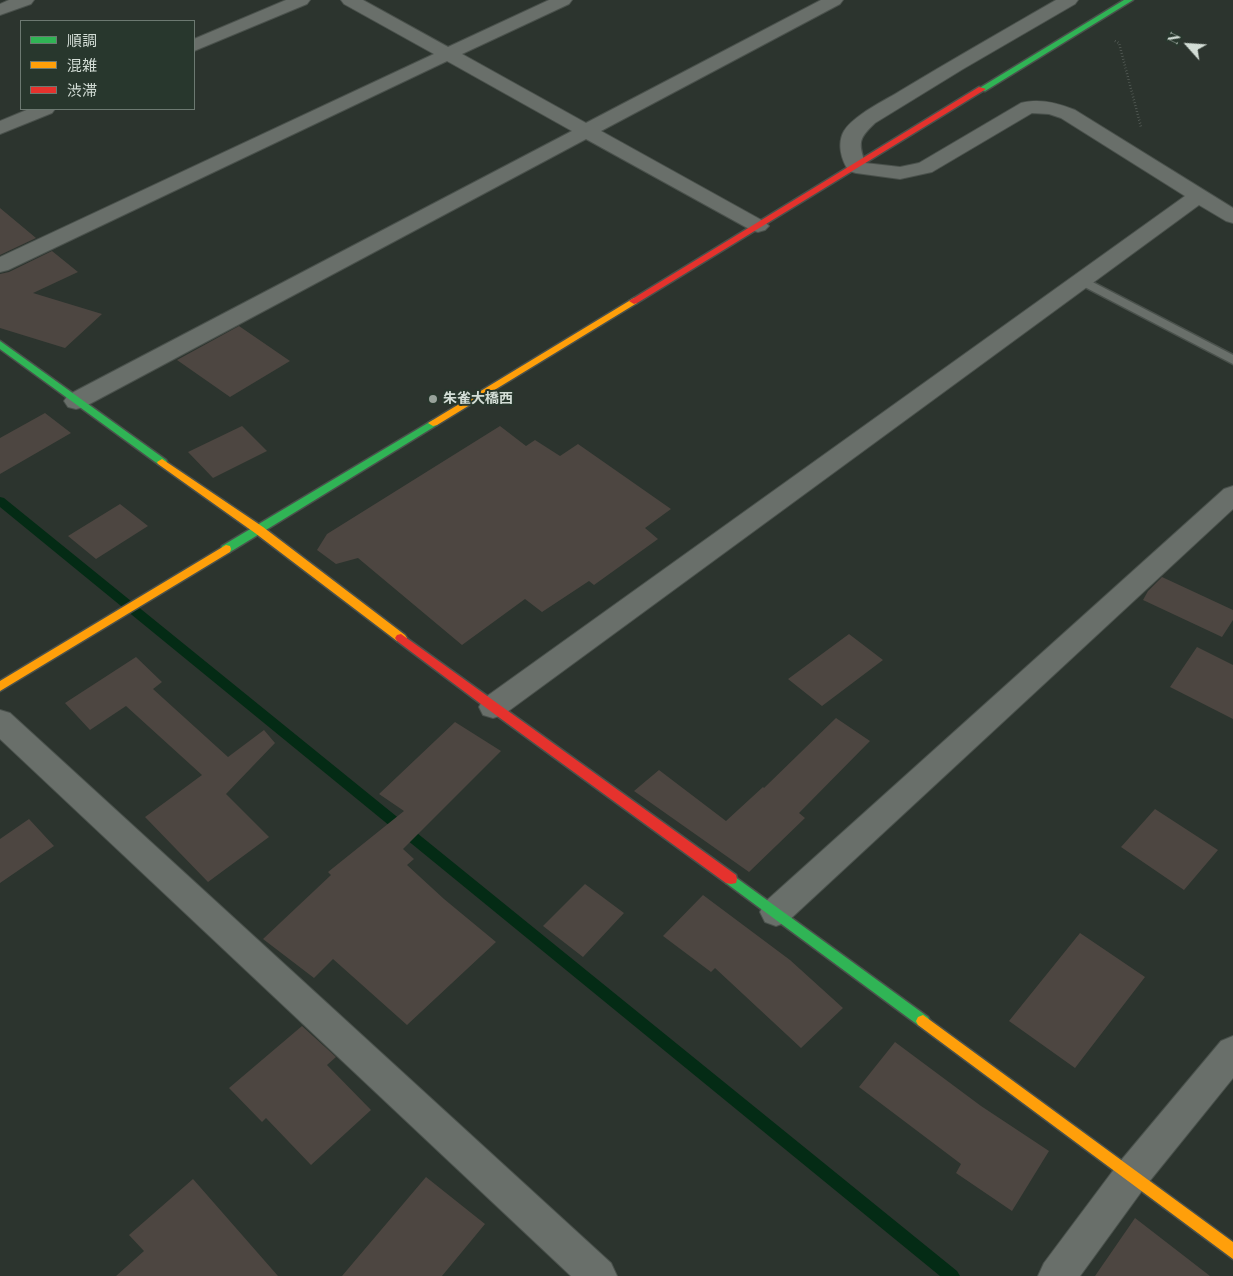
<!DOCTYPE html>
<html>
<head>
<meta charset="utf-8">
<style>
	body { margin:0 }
	#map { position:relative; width:1233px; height:1276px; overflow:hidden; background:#2c342e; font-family:"Playfair Display","Noto Sans JP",serif }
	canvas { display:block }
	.legend { position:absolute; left:20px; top:20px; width:175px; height:90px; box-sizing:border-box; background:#28372d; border:1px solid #6c7971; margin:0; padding:6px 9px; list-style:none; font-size:15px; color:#d3ddd6 }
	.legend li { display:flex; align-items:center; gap:10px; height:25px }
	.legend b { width:25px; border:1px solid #6c7971 }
	.north { position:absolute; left:1163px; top:20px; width:50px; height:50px; -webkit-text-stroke:4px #28372d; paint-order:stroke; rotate:296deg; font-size:14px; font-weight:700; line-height:20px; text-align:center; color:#d3ddd6 }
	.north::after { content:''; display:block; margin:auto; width:18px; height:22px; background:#d3ddd6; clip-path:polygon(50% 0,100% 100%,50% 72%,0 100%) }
</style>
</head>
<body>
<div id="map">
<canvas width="1233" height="1276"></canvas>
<ul class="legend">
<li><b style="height:6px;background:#30b455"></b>順調</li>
<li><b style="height:6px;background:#ff9f0a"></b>混雑</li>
<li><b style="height:6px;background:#e5322d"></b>渋滞</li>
</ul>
<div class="north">N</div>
</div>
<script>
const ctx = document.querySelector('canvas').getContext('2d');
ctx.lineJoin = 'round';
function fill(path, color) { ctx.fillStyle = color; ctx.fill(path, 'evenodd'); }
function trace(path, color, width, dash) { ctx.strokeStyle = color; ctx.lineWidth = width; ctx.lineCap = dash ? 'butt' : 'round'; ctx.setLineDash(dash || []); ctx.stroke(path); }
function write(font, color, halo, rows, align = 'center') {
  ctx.font = font + ' "Playfair Display","Noto Sans JP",serif'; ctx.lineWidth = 4; ctx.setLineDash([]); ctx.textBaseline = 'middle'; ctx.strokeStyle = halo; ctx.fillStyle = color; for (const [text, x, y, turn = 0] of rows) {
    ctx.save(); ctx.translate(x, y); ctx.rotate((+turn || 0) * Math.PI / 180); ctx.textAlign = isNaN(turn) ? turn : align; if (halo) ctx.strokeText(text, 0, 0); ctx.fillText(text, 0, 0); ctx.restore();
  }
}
const stream = new Path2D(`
	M0 497 4 498 957 1271 960 1276H940L0 507Z`);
const building = new Path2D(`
	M0 208 36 238 0 255Z
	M52 251 78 272 33 293 102 314 65 348 0 328V274L9 272Z
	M239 326 290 361 230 397 177 360Z
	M45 413 71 433 0 474V438Z
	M242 426 267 451 213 478 188 452Z
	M500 426 526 446 535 440 560 456 578 444 671 509 645 528 658 539 594 585 589 581 542 612 525 599 462 645 358 558 336 564 317 550 327 534Z
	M120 504 148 526 96 559 68 536Z
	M1162 577 1233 610V620L1222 637 1143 600 1148 591Z
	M849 634 883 660 822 706 788 679Z
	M1197 647 1233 665V719L1170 687Z
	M136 657 162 682 153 689 228 757 264 730 275 743 226 794 269 837 208 882 145 817 202 775 126 706 90 730 65 703Z
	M836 718 870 741 799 813 805 818 749 872 634 791 659 770 726 821 763 787 764 788Z
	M455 722 501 751 403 849 414 859 407 865 444 899 496 942 407 1025 333 959 314 978 263 939 331 875 328 872 404 811 379 794Z
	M1155 809 1218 850 1184 890 1121 847Z
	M29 819 54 846 0 883V839Z
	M585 884 624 913 583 957 543 926Z
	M703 895 790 960 843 1008 801 1048 715 968 711 972 663 936Z
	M1080 933 1145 977 1075 1068 1009 1021Z
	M302 1026 336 1057 327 1065 371 1110 311 1165 266 1118 262 1122 229 1088Z
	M895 1042 981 1106 1049 1151 1012 1211 956 1173 961 1164 859 1087Z
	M426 1177 485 1224 442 1276H342Z
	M193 1179 278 1276H116L144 1251 129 1235Z
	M1135 1218 1210 1276H1095Z`);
const path = new Path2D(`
	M1115 41 1119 43 1141 127`);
const lane = new Path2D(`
	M1081 276 1233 355V364L1077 283 1075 280 1077 277Z`);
const street = new Path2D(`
	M9 0H34L31 4 0 15V4Z
	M286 0H310L307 4 194 51V39Z
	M341 0H363L448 47 549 0H572L569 4 462 54 586 123 821 0H843L840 4 601 131 765 222 769 226 765 230 758 232 751 230 586 139 84 407 76 409 68 407 64 401 68 395 572 131 447 61 8 270 0 272V257L434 54 344 4Z
	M1056 0H1078L1075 4 963 69 875 123C859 138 858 142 865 163L900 167 919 163 1021 103C1040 98 1058 103 1075 110L1233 208V223L1226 221 1199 205 503 715 493 718 483 715 479 707 483 699 1185 196 1061 118 1049 114 1032 113 932 172 900 179 856 173 849 171C841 160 837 143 844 131 854 115 884 101 900 91 951 60 1004 30 1056 0Z
	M29 109H55L52 113 0 134V121Z
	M1233 486V509L787 922 776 926 765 922 760 912 765 902 1224 489Z
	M0 710 10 713 611 1263 617 1276H571L0 739Z
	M1233 1036V1078L1144 1188 1080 1276H1038L1044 1263 1118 1164 1221 1041Z`);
const fast = new Path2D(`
	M1124 0H1133L985 91 978 89Z
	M0 341 166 460 167 462 166 464H158L0 349Z
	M433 420 438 423 437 425 230 552H222L221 549 222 546Z
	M731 874 928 1017 930 1021 928 1025 923 1027 918 1025 726 883 725 879 726 875Z`);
const slow = new Path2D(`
	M634 298 637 299V303L437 425 433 426 428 423Z
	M162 459 263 527 405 635 407 638 405 641H397L255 533 158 464 157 462Z
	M226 545 230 546 231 549 230 552 0 691V681Z
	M923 1015 1233 1242V1259L918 1025 916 1021 918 1017Z`);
const jam = new Path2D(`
	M979 87 986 89 637 303 634 304 629 301Z
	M401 634 736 875 737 879 736 883 731 884 726 883 489 710 397 641 395 638 397 635Z`);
const markers = [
	[433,399,5,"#99a29b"]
];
const poiNames = [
	["朱雀大橋西",443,399]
];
fill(stream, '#042b15');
fill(building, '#4d4641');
trace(lane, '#4a514c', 3);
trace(street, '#4a514c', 2);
trace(fast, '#4a514c', 3);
trace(slow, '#4a514c', 3);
trace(jam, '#4a514c', 3);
trace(path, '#69706b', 2.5, [0.5, 2.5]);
fill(lane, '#696f6a');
fill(street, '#696f6a');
fill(fast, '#30b455');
fill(slow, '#ff9f0a');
fill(jam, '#e5322d');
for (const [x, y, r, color] of markers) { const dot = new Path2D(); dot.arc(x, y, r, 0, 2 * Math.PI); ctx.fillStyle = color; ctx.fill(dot); trace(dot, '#28372d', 2); }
write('bold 14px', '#d3ddd6', '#28372d', poiNames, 'left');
</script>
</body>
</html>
